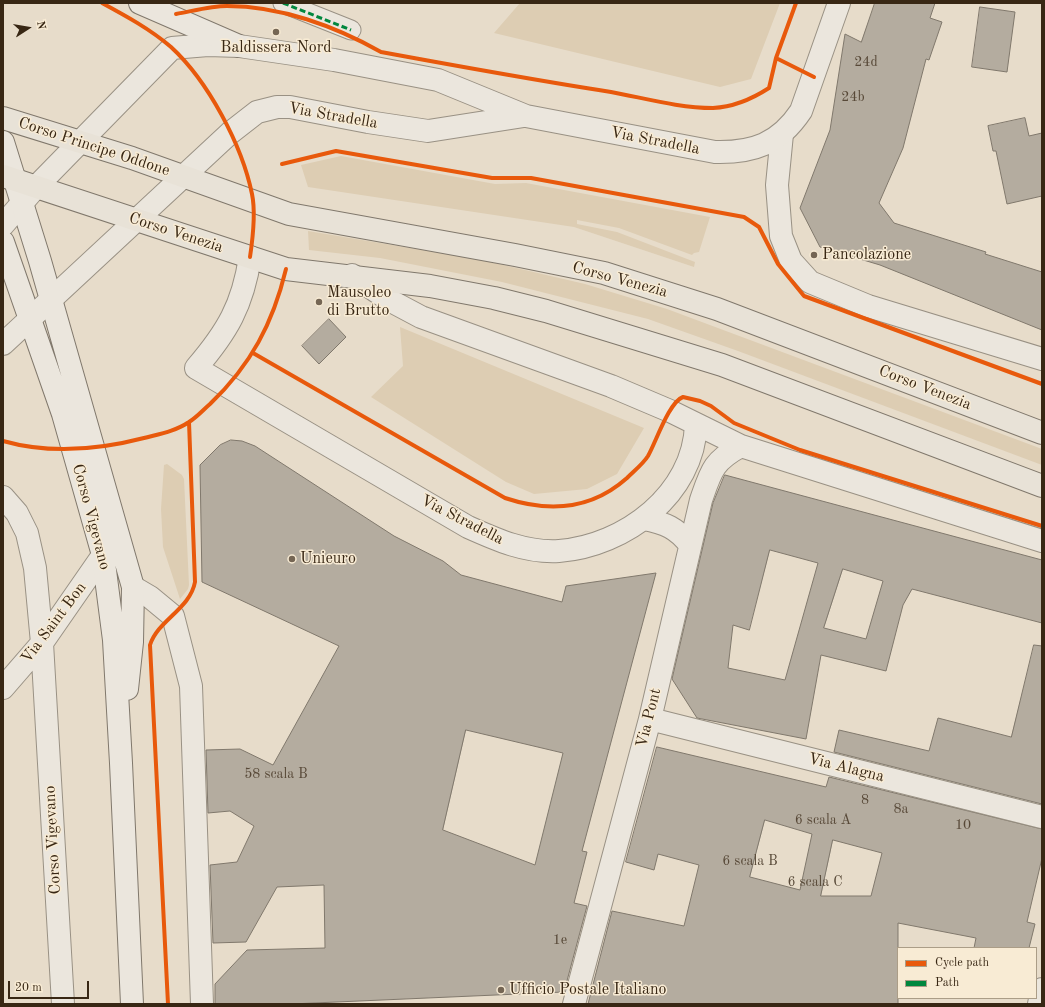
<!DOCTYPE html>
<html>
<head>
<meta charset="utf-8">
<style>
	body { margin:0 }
	#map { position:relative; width:1045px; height:1007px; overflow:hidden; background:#e7dcca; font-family:"Old Standard TT",serif }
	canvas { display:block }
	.frame { position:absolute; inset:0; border:4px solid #382714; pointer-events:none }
	.legend { position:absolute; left:897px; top:947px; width:140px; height:52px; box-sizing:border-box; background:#f8ebd4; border:1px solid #ab9d87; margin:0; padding:5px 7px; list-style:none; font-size:12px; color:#382714 }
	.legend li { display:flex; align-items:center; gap:8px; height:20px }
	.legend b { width:20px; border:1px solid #ab9d87 }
	.north { position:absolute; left:8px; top:8px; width:40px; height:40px; -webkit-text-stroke:3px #f8ebd4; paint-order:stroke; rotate:78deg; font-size:11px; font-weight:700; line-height:16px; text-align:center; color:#382714 }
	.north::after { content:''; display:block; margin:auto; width:14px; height:18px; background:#382714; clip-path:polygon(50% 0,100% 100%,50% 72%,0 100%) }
	.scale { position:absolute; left:8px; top:981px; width:81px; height:18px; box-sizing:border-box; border:2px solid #382714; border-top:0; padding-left:5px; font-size:12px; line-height:14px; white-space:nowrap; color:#382714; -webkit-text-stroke:3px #f8ebd4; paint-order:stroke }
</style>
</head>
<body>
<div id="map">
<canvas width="1045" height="1007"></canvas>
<div class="frame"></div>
<ul class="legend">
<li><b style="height:5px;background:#e8590c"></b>Cycle path</li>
<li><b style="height:5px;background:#00873e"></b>Path</li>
</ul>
<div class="north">N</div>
<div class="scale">20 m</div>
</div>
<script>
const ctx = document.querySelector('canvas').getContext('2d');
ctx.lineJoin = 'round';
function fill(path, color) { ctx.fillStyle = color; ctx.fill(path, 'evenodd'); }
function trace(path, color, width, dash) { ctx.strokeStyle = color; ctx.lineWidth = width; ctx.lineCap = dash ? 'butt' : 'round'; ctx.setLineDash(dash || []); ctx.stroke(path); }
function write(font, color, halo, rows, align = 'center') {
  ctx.font = font + ' "Old Standard TT",serif'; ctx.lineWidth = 3; ctx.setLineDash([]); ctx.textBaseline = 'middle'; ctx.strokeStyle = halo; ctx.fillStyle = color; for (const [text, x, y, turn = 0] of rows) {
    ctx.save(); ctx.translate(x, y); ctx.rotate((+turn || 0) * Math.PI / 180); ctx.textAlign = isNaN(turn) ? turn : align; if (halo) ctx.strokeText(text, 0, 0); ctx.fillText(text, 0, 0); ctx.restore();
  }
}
const green = new Path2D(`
	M520 3H780L751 79 720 87 494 33Z
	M341 156 495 184 526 183 710 217 699 252 694 253 692 255 619 228 577 220V224L617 232 695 262 694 267 574 227 308 187 301 165Z
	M308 231 482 260 585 284 667 309 1042 449V465L738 351 648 319 502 282 380 258 309 250Z
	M400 327 644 428 617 474 587 489 534 494 506 482 371 397 403 366Z
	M167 464 182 475 184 479 189 585 188 589 180 599 163 547 161 509 164 465Z`);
const building = new Path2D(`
	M875 3H935L930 18 942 22 929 60 926 59 903 148 879 203 894 223 986 252 985 254 1042 272V330L880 265 820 247 800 208 830 130 845 34 861 42Z
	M980 7 1015 12 1007 72 972 67Z
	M1025 118 1029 136 1042 133V196L1007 204 996 151H993L988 126Z
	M329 319 346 337 319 364 302 346Z
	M231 440 242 441 255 446 394 536 443 561 461 575 562 602 566 586 656 573 582 851 587 852 574 903 587 906 564 992 291 1004H215V984L247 950 325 948 324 885 277 887 246 942 213 943 210 865 237 862 254 826 230 811 208 813 206 750 240 749 273 765 339 646 202 582 200 465 220 445ZM466 730 563 753 535 865 443 830Z
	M725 475 1042 560V623L912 589 903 605 886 671 821 655 806 739 697 718 672 679 713 503ZM770 550 818 563 785 680 728 668 733 625 749 630ZM843 569 883 581 866 639 824 628Z
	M1034 645 1042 646V804L834 752 839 730 929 751 938 718 1011 737Z
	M657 747 826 787 829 777 1042 829V858L1027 922 1035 924 1029 948H974L976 938 898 923V1004H588L612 911 684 926 699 865 658 854 654 870 626 862ZM765 820 812 834 800 890 750 877ZM833 840 882 853 871 896H821Z`);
const pedestrian = new Path2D(`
	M283 3 351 30`);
const minor = new Path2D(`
	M782 134 777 185 781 236 791 261 810 282 868 306 1042 359
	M250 257C243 305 227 332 196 368L468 527C497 540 526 553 559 551 625 546 694 494 696 424
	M352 275 389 300 421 317 611 386 670 411 741 446 1042 541
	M3 497 17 513 27 533 35 568 42 643 63 1004
	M644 519C665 523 677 528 690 545
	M133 587 150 597 173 616 191 686 202 1004
	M3 688 42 643 103 555
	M650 719 1042 817
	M574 1004 650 719 701 500C711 471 713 461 741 446
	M1039 1004 1042 989`);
const tertiary = new Path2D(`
	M3 225 36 187 172 48 208 45 239 46 334 60 438 80 526 116 715 152C753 153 779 144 801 111L839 3
	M3 344 230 133 257 112 277 107H290L368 122 428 131 524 116`);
const secondary = new Path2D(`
	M140 3 239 46
	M3 142 40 261 133 587 132 642 127 689
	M3 242 63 414 103 555 114 640 121 763 132 1004`);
const primary = new Path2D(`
	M3 118 132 158 289 214 515 255 604 273 717 309 1042 433
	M3 176 286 269 430 286 494 298 546 311 722 365 1042 486`);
const quiet = new Path2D(`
	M283 3 351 30`);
const cycleway = new Path2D(`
	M102 3C126 16 150 29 171 47 208 81 242 145 252 194 256 213 253 237 250 257
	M796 3 776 58 814 77
	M176 14C193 11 211 6 227 6 280 6 335 26 381 52 457 66 534 80 611 92 644 98 679 108 713 108 734 107 752 99 769 88L776 58
	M282 164 336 151 492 178H531L744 217 759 227 778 264 804 296 1042 384
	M253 353 505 498C550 513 591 510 627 478 634 471 643 464 648 456 656 442 669 402 683 397L700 401 711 406 734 423 800 450 1042 526
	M3 441C49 454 98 450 144 438 159 434 176 431 189 422 197 417 203 410 210 404 251 365 273 323 286 269
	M168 1004 150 645C158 620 190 609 195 582L189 422`);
const markers = [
	[276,32,4,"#756654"],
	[814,255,4,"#756654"],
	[319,302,4,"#756654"],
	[292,559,4,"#756654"],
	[501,990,4,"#756654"]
];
const numberNames = [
	["24d",866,62],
	["24b",853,97],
	["58 scala B",276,774],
	["8",865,800],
	["8a",901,809],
	["6 scala A",823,820],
	["10",963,825],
	["6 scala B",750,861],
	["6 scala C",815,882],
	["1e",560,940]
];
const poiNames = [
	["Baldissera Nord",276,48,"center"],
	["Pancolazione",822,255],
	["Mausoleo",327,293],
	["di Brutto",327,311],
	["Unieuro",300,559],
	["Ufficio Postale Italiano",509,990]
];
const streetNames = [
	["Via Stradella",333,116,10],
	["Via Stradella",655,141,11],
	["Corso Principe Oddone",94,147,18],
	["Corso Venezia",176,233,18],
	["Corso Venezia",620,280,15],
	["Corso Venezia",925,388,21],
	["Corso Vigevano",91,517,75],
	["Via Stradella",462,520,27],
	["Via Saint Bon",54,623,-53],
	["Via Pont",649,718,-76],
	["Via Alagna",846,768,14],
	["Corso Vigevano",53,840,-93]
];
fill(green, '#ddcdb3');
fill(building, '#b4ac9f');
trace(building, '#80786c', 1);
trace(pedestrian, '#999184', 21);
trace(minor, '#999184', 24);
trace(tertiary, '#999184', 24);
trace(secondary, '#80786c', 24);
trace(primary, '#80786c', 24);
trace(pedestrian, '#ebe6dd', 19);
trace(minor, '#ebe6dd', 22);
trace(tertiary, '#ebe6dd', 22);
trace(secondary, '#ebe6dd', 22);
trace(primary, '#e8e2d7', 22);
trace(quiet, '#00873e', 3, [6, 3]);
trace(cycleway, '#e8590c', 4);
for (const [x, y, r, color] of markers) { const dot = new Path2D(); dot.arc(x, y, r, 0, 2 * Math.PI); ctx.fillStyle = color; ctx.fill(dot); trace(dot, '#f8ebd4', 1.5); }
write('14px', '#574837', null, numberNames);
write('16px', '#382714', '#f8ebd4', poiNames, 'left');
write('16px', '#382714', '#f8ebd4', streetNames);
</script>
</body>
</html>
